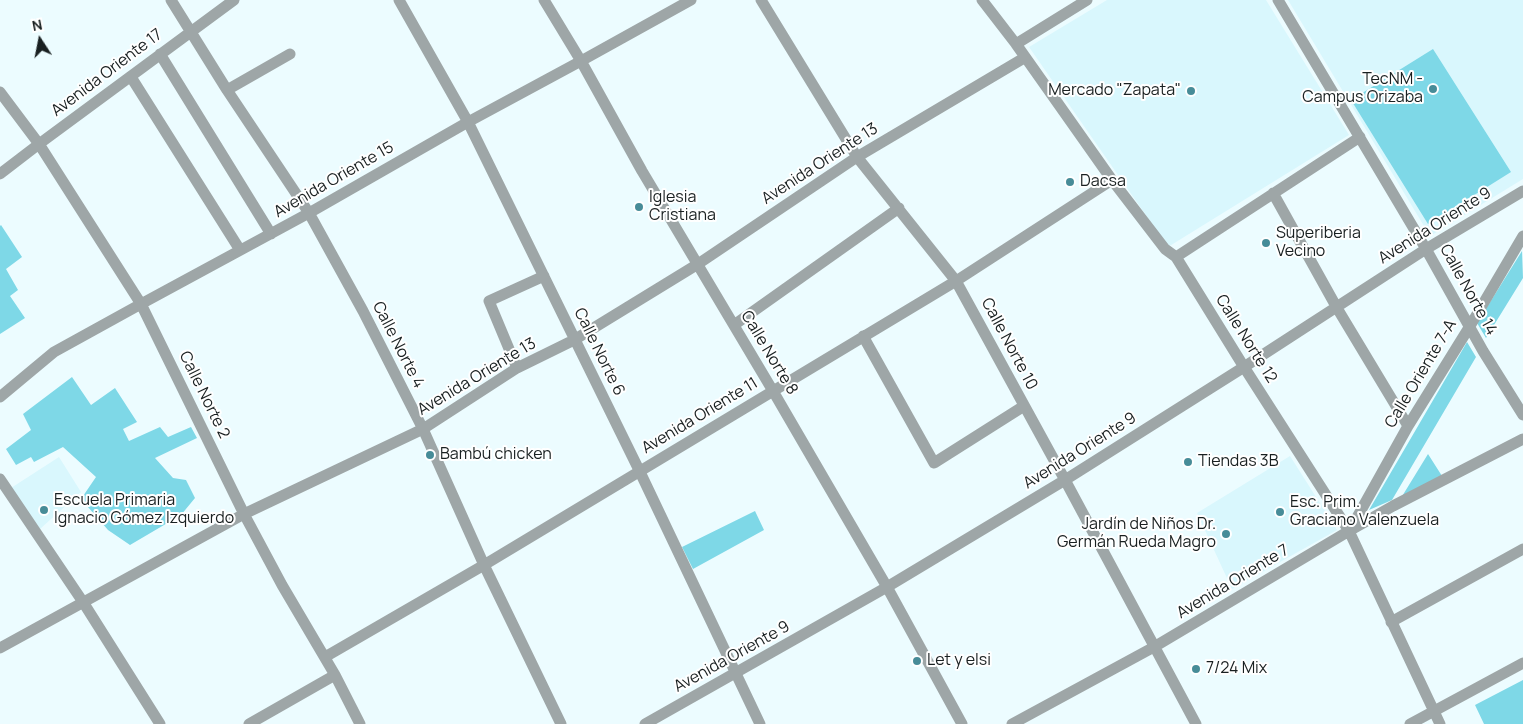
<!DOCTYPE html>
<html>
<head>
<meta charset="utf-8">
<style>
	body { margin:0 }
	#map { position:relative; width:1523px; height:724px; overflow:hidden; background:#ecfcff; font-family:Manrope,sans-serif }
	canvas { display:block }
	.north { position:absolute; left:15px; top:15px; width:50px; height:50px; -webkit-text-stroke:4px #fff; paint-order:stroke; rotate:349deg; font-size:14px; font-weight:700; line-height:20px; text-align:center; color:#192021 }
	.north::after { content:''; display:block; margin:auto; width:18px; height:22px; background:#192021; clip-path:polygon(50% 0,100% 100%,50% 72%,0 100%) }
</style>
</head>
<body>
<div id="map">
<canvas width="1523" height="724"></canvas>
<div class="north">N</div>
</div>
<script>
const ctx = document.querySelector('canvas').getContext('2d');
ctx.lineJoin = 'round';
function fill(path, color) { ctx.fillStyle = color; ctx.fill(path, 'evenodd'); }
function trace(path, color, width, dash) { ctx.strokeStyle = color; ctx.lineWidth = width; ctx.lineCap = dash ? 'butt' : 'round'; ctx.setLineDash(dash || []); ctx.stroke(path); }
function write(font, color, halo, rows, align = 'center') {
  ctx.font = font + ' Manrope,sans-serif'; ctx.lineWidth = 4; ctx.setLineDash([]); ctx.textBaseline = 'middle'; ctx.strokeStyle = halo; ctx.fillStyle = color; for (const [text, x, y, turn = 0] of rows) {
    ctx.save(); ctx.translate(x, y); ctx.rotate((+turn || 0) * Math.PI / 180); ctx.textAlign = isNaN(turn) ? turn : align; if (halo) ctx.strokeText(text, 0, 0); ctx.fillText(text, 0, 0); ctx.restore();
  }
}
const built = new Path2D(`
	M1107 0H1266L1349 135 1168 247 1029 47Z
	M1288 0H1523V179L1430 236Z
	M1290 456 1337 530 1232 589 1197 513Z
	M59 457 81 492 40 529 11 488Z`);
const green = new Path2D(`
	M1433 49 1511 172 1428 224 1351 100Z
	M1 225 22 257 6 269 18 290 10 296 25 318 0 334V226Z
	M1522 251 1523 278 1486 338 1477 323Z
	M1467 342 1476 357 1392 500 1369 510Z
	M72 377 91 405 115 388 137 422 123 429 129 441 160 427 168 437 191 427 197 438 155 458 173 478 186 480 195 498 181 515 130 545 108 530 81 499 96 477 63 447 34 462 31 457 16 465 6 449 31 430 23 414Z
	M1428 454 1442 476 1401 498Z
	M755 511 764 530 693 569 682 547Z
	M1523 680V724H1484L1475 705Z`);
const minor = new Path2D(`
	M171 0 227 90 309 213 363 311 423 429 484 565 561 724
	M399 0 468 122 640 472 760 724
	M544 0 581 61 642 171 773 391 887 587 962 724
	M761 0 857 157 956 281 1065 480 1196 724
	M982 0 1016 44 1112 180 1165 249 1176 257 1244 367 1349 531 1440 724
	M1278 0 1426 249 1483 351 1523 415
	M1016 44 1087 0
	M160 54 271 234
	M131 77 240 250
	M227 90 290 54
	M0 92 39 144 141 304 244 514 282 585 335 675 360 724
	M0 174 39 144 234 0
	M1273 193 1337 308 1408 426
	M1176 257 1360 137
	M734 325 899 208
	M863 336 934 463 1024 406
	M517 368 489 301 544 276
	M0 397 54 352 141 304 309 213 468 122 581 61 691 0
	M0 479 83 602 160 724
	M1350 530 1408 426 1470 326 1523 236
	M1391 622 1523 549
	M0 648 244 514 423 429 517 368 574 340 698 264 857 157 1024 58
	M325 657 484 565 956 281 1112 180
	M249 724 335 675
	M645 724 887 587 1065 480 1244 367 1426 249 1523 191
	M1012 724 1154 647 1349 531 1393 506 1523 439
	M1410 724 1523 663`);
const markers = [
	[1433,89,5,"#478c98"],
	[1191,91,5,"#478c98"],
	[1070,182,5,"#478c98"],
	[639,207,5,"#478c98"],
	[1266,243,5,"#478c98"],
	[430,455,5,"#478c98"],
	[1188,462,5,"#478c98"],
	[44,510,5,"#478c98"],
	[1280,512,5,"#478c98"],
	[1226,534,5,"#478c98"],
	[917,661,5,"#478c98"],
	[1196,669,5,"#478c98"]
];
const streetNames = [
	["Avenida Oriente 17",107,73,-37],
	["Avenida Oriente 13",820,164,-33],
	["Avenida Oriente 15",334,180,-30],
	["Avenida Oriente 9",1435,226,-32],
	["Calle Norte 14",1468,290,61],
	["Calle Norte 12",1246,339,58],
	["Calle Norte 10",1009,344,62],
	["Calle Norte 4",398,345,63],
	["Calle Norte 6",599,352,64],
	["Calle Norte 8",769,353,59],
	["Calle Oriente 7-A",1421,374,-59],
	["Avenida Oriente 13",477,377,-31],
	["Calle Norte 2",204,395,64],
	["Avenida Oriente 11",700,416,-31],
	["Avenida Oriente 9",1080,451,-32],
	["Avenida Oriente 7",1233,582,-31],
	["Avenida Oriente 9",732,657,-29]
];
const poiNames = [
	["TecNM -",1423,80,"right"],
	["Campus Orizaba",1423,98,"right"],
	["Mercado \"Zapata\"",1181,91,"right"],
	["Dacsa",1080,182],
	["Iglesia",649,198],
	["Cristiana",649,216],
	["Superiberia",1276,234],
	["Vecino",1276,252],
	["Bambú chicken",440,455],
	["Tiendas 3B",1198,462],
	["Escuela Primaria",54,501],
	["Ignacio Gómez Izquierdo",54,519],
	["Esc. Prim.",1290,503],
	["Graciano Valenzuela",1290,521],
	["Jardín de Niños Dr.",1216,525,"right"],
	["Germán Rueda Magro",1216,543,"right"],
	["Let y elsi",927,661],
	["7/24 Mix",1206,669]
];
fill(built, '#d9f7fd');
fill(green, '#7ed8e7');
trace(minor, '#9ea6a7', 11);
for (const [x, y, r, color] of markers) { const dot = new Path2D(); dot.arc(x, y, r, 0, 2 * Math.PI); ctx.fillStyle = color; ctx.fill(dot); trace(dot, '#fff', 2); }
write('16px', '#192021', '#fff', streetNames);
write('16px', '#192021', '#fff', poiNames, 'left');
</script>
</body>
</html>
